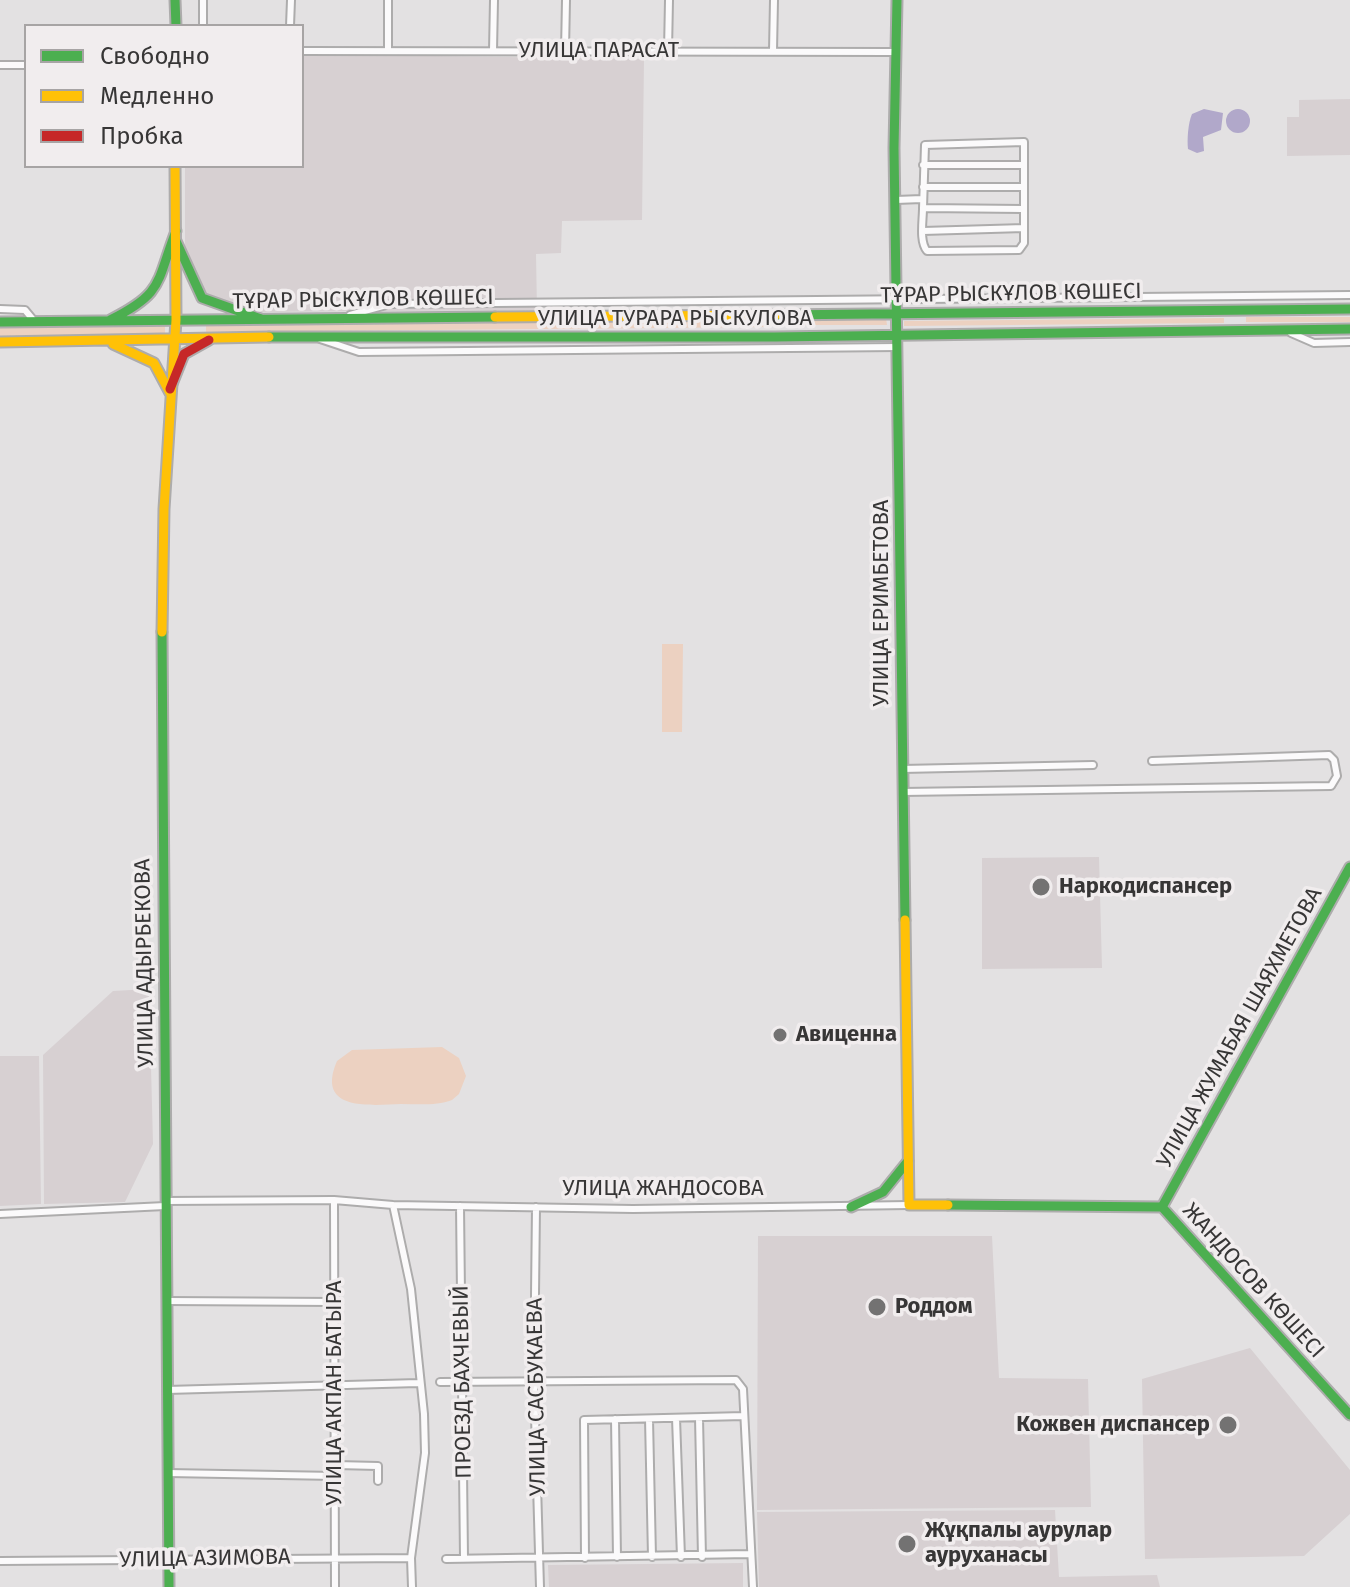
<!DOCTYPE html>
<html>
<head>
<meta charset="utf-8">
<style>
	body { margin:0 }
	#map { position:relative; width:1350px; height:1587px; overflow:hidden; background:#e3e1e2; font-family:"Fira Sans",sans-serif }
	canvas { display:block }
	.legend { position:absolute; left:24px; top:24px; width:280px; height:144px; box-sizing:border-box; background:#f1edee; border:2px solid #a7a4a4; margin:0; padding:10px 14px; list-style:none; font-size:24px; color:#373636 }
	.legend li { display:flex; align-items:center; gap:16px; height:40px }
	.legend b { width:40px; border:2px solid #a7a4a4 }
</style>
</head>
<body>
<div id="map">
<canvas width="1350" height="1587"></canvas>
<ul class="legend">
<li><b style="height:10px;background:#4caf50"></b>Свободно</li>
<li><b style="height:10px;background:#ffc107"></b>Медленно</li>
<li><b style="height:10px;background:#c62828"></b>Пробка</li>
</ul>
</div>
<script>
const ctx = document.querySelector('canvas').getContext('2d');
ctx.lineJoin = 'round';
function fill(path, color) { ctx.fillStyle = color; ctx.fill(path, 'evenodd'); }
function trace(path, color, width, dash) { ctx.strokeStyle = color; ctx.lineWidth = width; ctx.lineCap = dash ? 'butt' : 'round'; ctx.setLineDash(dash || []); ctx.stroke(path); }
function write(font, color, halo, rows, align = 'center') {
  ctx.font = font + ' "Fira Sans",sans-serif'; ctx.lineWidth = 7; ctx.setLineDash([]); ctx.textBaseline = 'middle'; ctx.strokeStyle = halo; ctx.fillStyle = color; for (const [text, x, y, turn = 0] of rows) {
    ctx.save(); ctx.translate(x, y); ctx.rotate((+turn || 0) * Math.PI / 180); ctx.textAlign = isNaN(turn) ? turn : align; if (halo) ctx.strokeText(text, 0, 0); ctx.fillText(text, 0, 0); ctx.restore();
  }
}
const built = new Path2D(`
	M302 54 644 59 642 220 562 221 561 253 536 254 537 310 257 312 209 305 195 297 185 277V166H302Z
	M1350 99V155L1287 156V117H1299V100Z
	M1099 857 1102 968 982 969V858Z
	M149 989 153 1144 125 1202 44 1204 43 1055 113 991Z
	M0 1056H39L41 1204 0 1206Z
	M758 1236H992L999 1378 1088 1379 1091 1507 757 1510Z
	M1250 1348 1350 1470V1514L1304 1556 1145 1559 1142 1379Z
	M1055 1510 1059 1577 1157 1575 1160 1587H759L757 1512Z
	M743 1563V1587H549L548 1565Z`);
const green = new Path2D(`
	M1246 317H1350V322H1246Z
	M886 318 887 325H787V319Z
	M1224 318V323L904 326V321Z
	M767 320V327L206 332V326Z
	M165 326V334L0 336V328Z
	M662 644H683L682 732H662Z
	M442 1047 459 1058 466 1076 459 1094 452 1100C436 1106 418 1104 401 1104 371 1105 315 1112 337 1061L352 1050Z`);
const water = new Path2D(`
	M1204 109 1223 113 1221 130 1203 137 1204 151 1197 153 1188 149C1187 140 1188 123 1192 114Z
	M1226 121a12 12 0 1 1 24 0a12 12 0 1 1-24 0Z`);
const street = new Path2D(`
	M203 26V0
	M290 26 291 0
	M302 51 896 52
	M388 51V0
	M493 51 494 0
	M565 51 566 0
	M668 51 669 0
	M773 51 774 0
	M0 65H26
	M923 165H1024
	M923 187H1024
	M896 200 922 199
	M1023 209 923 208 925 145 1024 142V228
	M923 231 1024 228V243L1019 250 927 251C919 241 923 221 923 208
	M0 309 25 310 35 322
	M350 315 390 304 1350 295
	M1291 333 1314 343 1350 342
	M320 339 359 352 898 347
	M902 769 1093 765
	M902 792 1331 786 1337 776 1334 760 1329 755 1152 761
	M334 1200 335 1587
	M165 1201 334 1200 393 1205 633 1209 909 1205
	M393 1205 411 1289 424 1414 425 1453 411 1558 412 1587
	M460 1206 464 1558
	M536 1207 534 1382 540 1587
	M0 1214 165 1206
	M166 1301 335 1302
	M440 1382 736 1380 743 1389 753 1587
	M167 1390 418 1383
	M676 1418 681 1557
	M699 1418 702 1557
	M615 1419 617 1557
	M649 1419 652 1557
	M336 1465 378 1466V1481
	M168 1473 336 1476
	M585 1558 584 1420 744 1416
	M446 1559 750 1554
	M0 1561 411 1558`);
const fast = new Path2D(`
	M175 0 176 26
	M897 0 894 148 905 920
	M176 241 202 298 261 319
	M776 315 1350 309
	M110 320C164 293 156 283 176 231
	M0 322 495 317
	M269 337H775L1350 329
	M162 632 169 1587
	M948 1205 1162 1207
	M851 1207 883 1192 908 1161
	M1162 1207 1350 867
	M1162 1207 1350 1415`);
const slow = new Path2D(`
	M495 317 776 315
	M0 342 269 337
	M113 344 154 363 170 393
	M162 632 164 509 176 320 175 166
	M905 920 909 1205H948`);
const jam = new Path2D(`
	M170 389 184 354 209 340`);
const markers = [
	[1041,887,10,"#737272"],
	[780,1035,8,"#737272"],
	[877,1307,10,"#737272"],
	[1228,1425,10,"#737272"],
	[907,1544,10,"#737272"]
];
const streetNames = [
	["УЛИЦА ПАРАСАТ",599,51],
	["ТҰРАР РЫСКҰЛОВ КӨШЕСІ",1011,294,-1],
	["ТҰРАР РЫСКҰЛОВ КӨШЕСІ",363,300,-1],
	["УЛИЦА ТУРАРА РЫСКУЛОВА",675,319],
	["УЛИЦА ЕРИМБЕТОВА",882,603,-90],
	["УЛИЦА АДЫРБЕКОВА",145,963,-91],
	["УЛИЦА ЖУМАБАЯ ШАЯХМЕТОВА",1240,1028,-61],
	["УЛИЦА ЖАНДОСОВА",663,1189],
	["ЖАНДОСОВ КӨШЕСІ",1253,1281,48],
	["ПРОЕЗД БАХЧЕВЫЙ",463,1382,-91],
	["УЛИЦА АКПАН БАТЫРА",335,1393,-90],
	["УЛИЦА САСБУКАЕВА",537,1397,-91],
	["УЛИЦА АЗИМОВА",205,1559,-1]
];
const poiNames = [
	["Наркодиспансер",1059,887],
	["Авиценна",796,1035],
	["Роддом",895,1307],
	["Кожвен диспансер",1210,1425,"right"],
	["Жұқпалы аурулар",925,1531],
	["ауруханасы",925,1556]
];
fill(built, '#d7d0d2');
fill(green, '#ecd1c1');
fill(water, '#b1a8ca');
trace(street, '#adacac', 10);
trace(fast, '#adacac', 13);
trace(slow, '#adacac', 13);
trace(jam, '#adacac', 13);
trace(street, '#fbfafb', 6);
trace(fast, '#4caf50', 9);
trace(slow, '#ffc107', 9);
trace(jam, '#c62828', 9);
for (const [x, y, r, color] of markers) { const dot = new Path2D(); dot.arc(x, y, r, 0, 2 * Math.PI); ctx.fillStyle = color; ctx.fill(dot); trace(dot, '#f1edee', 3); }
write('22px', '#373636', '#f1edee', streetNames);
write('bold 22px', '#373636', '#f1edee', poiNames, 'left');
</script>
</body>
</html>
